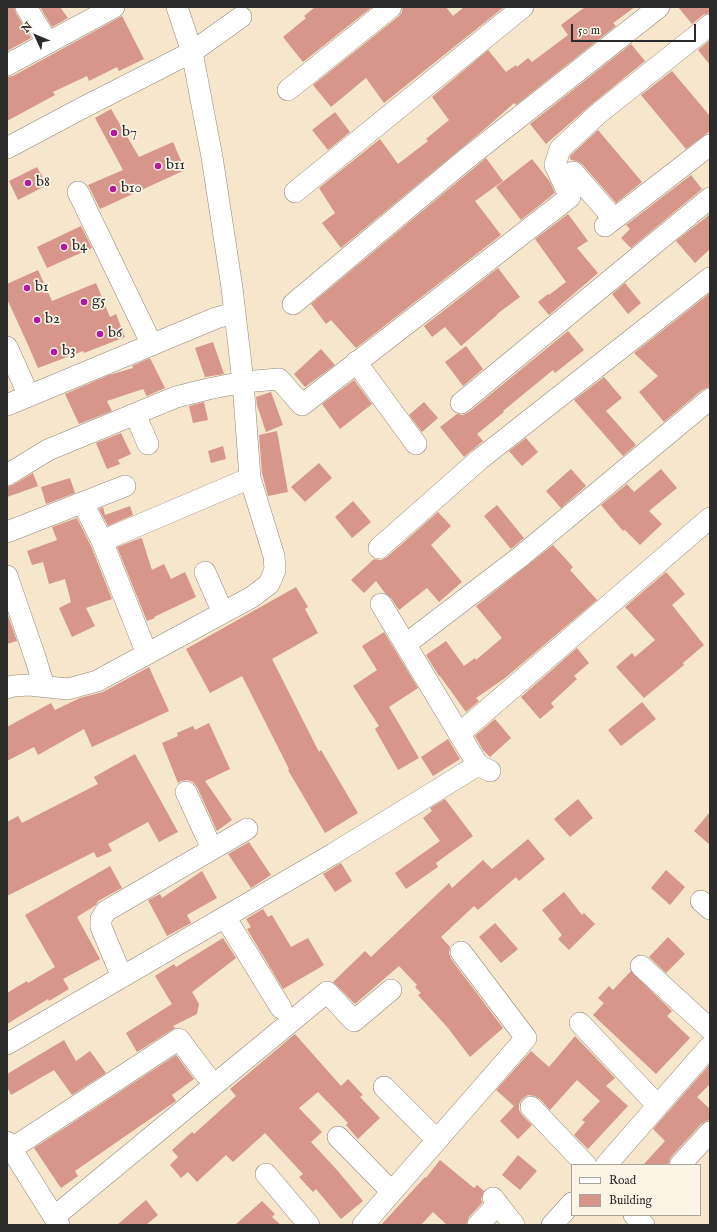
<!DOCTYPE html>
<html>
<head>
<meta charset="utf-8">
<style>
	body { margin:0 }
	#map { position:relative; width:717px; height:1232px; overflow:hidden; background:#f5e6cc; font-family:"IM FELL English",serif }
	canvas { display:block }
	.frame { position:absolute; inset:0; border:8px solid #2b2b2b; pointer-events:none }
	.legend { position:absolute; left:571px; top:1164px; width:130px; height:52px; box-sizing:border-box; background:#fcf5e5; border:1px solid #a8a49b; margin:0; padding:5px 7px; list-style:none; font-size:12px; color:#2b2b2b }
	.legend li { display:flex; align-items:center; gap:8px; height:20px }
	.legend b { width:20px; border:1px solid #a8a49b }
	.north { position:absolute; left:16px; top:16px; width:40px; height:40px; -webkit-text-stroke:3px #fcf5e5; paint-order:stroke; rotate:314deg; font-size:11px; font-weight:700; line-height:16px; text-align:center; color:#2b2b2b }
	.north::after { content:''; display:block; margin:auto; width:14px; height:18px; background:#2b2b2b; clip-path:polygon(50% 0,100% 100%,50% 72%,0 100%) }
	.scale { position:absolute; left:571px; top:24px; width:125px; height:18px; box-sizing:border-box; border:2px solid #2b2b2b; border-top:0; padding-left:5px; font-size:12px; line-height:14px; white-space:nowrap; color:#2b2b2b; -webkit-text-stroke:3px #fcf5e5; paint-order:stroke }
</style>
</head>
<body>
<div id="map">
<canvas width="717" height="1232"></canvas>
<div class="frame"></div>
<ul class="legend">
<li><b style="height:5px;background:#fff"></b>Road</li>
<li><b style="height:11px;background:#d6968a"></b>Building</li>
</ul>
<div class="north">N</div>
<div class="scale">50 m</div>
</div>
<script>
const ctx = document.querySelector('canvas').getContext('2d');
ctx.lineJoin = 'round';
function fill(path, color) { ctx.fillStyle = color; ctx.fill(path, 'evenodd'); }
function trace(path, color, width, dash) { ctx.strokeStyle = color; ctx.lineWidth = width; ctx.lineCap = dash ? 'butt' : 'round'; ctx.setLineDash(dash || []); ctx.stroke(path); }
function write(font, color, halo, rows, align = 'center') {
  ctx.font = font + ' "IM FELL English",serif'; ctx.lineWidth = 3.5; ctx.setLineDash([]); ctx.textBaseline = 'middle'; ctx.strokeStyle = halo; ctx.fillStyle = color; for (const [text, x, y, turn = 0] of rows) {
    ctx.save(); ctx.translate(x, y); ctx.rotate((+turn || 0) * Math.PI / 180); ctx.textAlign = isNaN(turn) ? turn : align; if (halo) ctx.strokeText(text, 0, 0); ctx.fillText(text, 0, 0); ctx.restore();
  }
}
const building = new Path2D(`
	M7 7H14L16 13 31 38 7 51Z
	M40 7H60L68 18 52 27Z
	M315 7H372L303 62 283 37 306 18 304 16Z
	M403 7H446L453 16 464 7H504L384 103 366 78 331 107 313 85 399 16 402 12Z
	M585 7H635L613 23 616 26 516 105 514 103 487 127 341 248 322 223 335 213 319 188 380 139 398 164 428 141 426 139 449 120 432 97 488 50 506 72 516 65 517 67 528 58 532 62 568 35 561 25Z
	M678 7H710V13L703 15 692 24Z
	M122 16 144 59 119 71 117 67 89 81 87 76 53 92 55 95 7 121V77L13 76Z
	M710 40V65L698 50Z
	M631 44 645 61 592 104 546 144 530 124Z
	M672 71 710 116V131L686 149 641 95Z
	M111 109 139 157 173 142 185 170 100 209 88 185 123 170 95 118Z
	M335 112 350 132 328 150 312 130Z
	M598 130 642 182 616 203 582 164 577 161 571 160 570 158V156Z
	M486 158 503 181 475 201 501 235 356 348 331 320 326 324 311 304Z
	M532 159 550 182 555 193 521 220 496 187Z
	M37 167 47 185 18 200 9 181Z
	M691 175 702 189 631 248 621 238 630 229 626 225Z
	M568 214 588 241 577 248 598 273 549 315 538 302 548 294 549 295 566 282 535 239Z
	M710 214V249L695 263 676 241Z
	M81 226 92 248 47 268 37 247Z
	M498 268 520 297 497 314V315L461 346 445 327 432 337 424 326Z
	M38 270 52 301 96 283 110 317 116 314 125 337 84 353 83 351 38 368 29 347 7 299V284Z
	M625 283 641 303 628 314 612 294Z
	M710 293V387L702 390 664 422 639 392 658 376 634 353Z
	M568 331 584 350 555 373 553 370 503 411 504 412 477 434 483 441 464 457 440 427 457 414 463 415 469 412Z
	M213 342 224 374 205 377 195 348Z
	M466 346 483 369 463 386 445 362Z
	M321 349 335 365 305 387 294 374Z
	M150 358 165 388 147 396 143 389 107 401 112 411 79 424 65 394 109 375 133 368 132 366Z
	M604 377 622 398 606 411 636 445 623 456 574 400Z
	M354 380 372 404 340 429 322 404Z
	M271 392 283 425 266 432 257 405 256 397Z
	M204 402 208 420 193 423 189 406Z
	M424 402 438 418 422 432 409 415Z
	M277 431 288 492 268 496 262 473 259 435Z
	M121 433 131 454 118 460 120 464 107 469 96 443Z
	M526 438 538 452 522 466 509 451Z
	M223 446 226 459 211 463 208 451Z
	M319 463 332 478 305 502 291 487Z
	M571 469 586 486 561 508 546 491Z
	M661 469 677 488 649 511 662 524 640 545 625 530 623 531 601 505 627 484 634 492Z
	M33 473 38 486 7 497V487L13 485Z
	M70 478 75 493 46 504 41 487Z
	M353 501 371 522 352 538 335 517Z
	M497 505 524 538 511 549 484 516Z
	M130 506 133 515 108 526 99 509 103 507 105 515Z
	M438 512 451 526 431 545 462 582 439 602 427 588 399 610 391 598 385 593 376 581 364 593 351 580 374 559 381 560 387 557Z
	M77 518 91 546 112 599 86 608 95 626 72 637 59 608 71 602 65 579 49 584 43 562 32 565 27 551 57 540 52 527Z
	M141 538 142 539 152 570 164 564 171 579 185 572 196 597 154 617 155 618 147 621 117 547Z
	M553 545 573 567 570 570 597 600 505 678 476 698 479 701 466 712 440 676H439L426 655 446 641 464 666 475 658 476 660 502 638 476 606Z
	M666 572 685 594 672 605 704 645 683 663 684 665 644 698 616 667 632 653 635 657 655 640 625 607Z
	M296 587 308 607 305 609 318 633 272 659 319 752 321 750 358 813 325 833 288 770 289 769 242 676 210 693 186 649Z
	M7 613 17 641 7 644Z
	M384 632 418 688 389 707 419 758 398 770 375 729 379 726 353 686 377 670 362 646Z
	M577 648 589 663 574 676 577 679 551 703 554 707 540 719 521 697Z
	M149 667 169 711 92 747 84 729 38 755 34 747 7 761V727L51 703 55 710 80 698 103 692Z
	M642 702 656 719 621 746 608 730Z
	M495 719 511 738 490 757 483 750 475 736Z
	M209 723 230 769 205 781 232 820 217 831 197 787 193 782 188 780 181 781 178 783 162 743 178 736 177 733 193 726 195 730Z
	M448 739 460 759 433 776 421 757Z
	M135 754 178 832 159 842 148 822 108 844 112 851 97 858 94 852 7 896V822L18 816 22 823 98 784 94 777Z
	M445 799 473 836 436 863 438 867 406 889 395 873 440 841 423 818 432 811 430 808Z
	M578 799 593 818 570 837 554 819Z
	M710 812V845L694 831Z
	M528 839 545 859 519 881 516 877 478 910 474 906 441 937 450 947 449 953 451 959 503 1028 470 1057 448 1028 418 995 421 993 415 987 417 985 399 966 355 1004 333 982 365 951 371 957 449 883 452 888 483 860 492 869Z
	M249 842 271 875 251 888 228 854Z
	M341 863 352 881 335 892 323 874Z
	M110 866 122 888 98 901 96 905 77 917 100 959 63 979 69 989 49 1001 48 999 7 1024V993L27 981 28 983 55 967 25 915Z
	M666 870 685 887 670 905 651 888Z
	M202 871 217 898 187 915 191 923 167 936 148 900 160 894 162 898Z
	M564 892 582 915 584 913 595 924 569 950 558 939 562 935 542 910Z
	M263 909 268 917 272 915 291 947 308 938 324 965 283 989 247 929 251 927 246 919Z
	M495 923 518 949 501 963 479 937Z
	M668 937 685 954 666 973 649 957Z
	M223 938 236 958 192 992 199 1004 197 1014 173 1026 175 1028 137 1052 126 1033 172 1004 155 976 174 964 176 967Z
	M631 971 672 1011 667 1016 690 1038 656 1074 593 1015 604 1003 598 998 609 986 613 990Z
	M295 1034 341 1086 348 1079 363 1095 360 1097 380 1118 358 1139 346 1125 348 1123 318 1092 299 1108 322 1132 311 1142 337 1170 363 1201 341 1219 316 1189 313 1192 299 1177 303 1174 265 1133 233 1162 226 1155 197 1182 188 1172 181 1178 170 1165 178 1157 172 1150 192 1132 194 1134 236 1096 230 1089Z
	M575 1036 615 1078 606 1086 628 1106 588 1149 574 1135 585 1122 582 1120 600 1101 577 1080 550 1110 540 1099 535 1096 528 1095 522 1099 519 1104V1110L522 1115 532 1125 518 1139 500 1121 514 1106 496 1090 531 1051 549 1067Z
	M64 1040 76 1061 90 1051 106 1073 72 1095 54 1070 11 1095 7 1087V1074Z
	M176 1055 194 1079 172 1095 176 1101 75 1171 78 1176 61 1188 34 1148Z
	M710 1064V1084L697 1097 710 1109V1120L706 1121 701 1124 671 1157 668 1165H643L665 1141 653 1129Z
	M518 1155 537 1171 520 1190 502 1175Z
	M440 1160 474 1188 477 1185 484 1191 481 1199 482 1203 469 1217 466 1225H447L433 1212 421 1225H381L425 1177 426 1178Z
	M146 1200 158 1215 146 1225H117Z
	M262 1201 275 1214 272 1217 281 1225H235Z`);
const minor = new Path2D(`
	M26 7 48 43
	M7 65 114 7
	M288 90 391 7
	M7 148 86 106 192 52 177 7
	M573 172 614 219
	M78 192 152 345
	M295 192 523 7
	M605 226 710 145
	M293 304 466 159 659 7
	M7 347 29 396
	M356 362 416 444
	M461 403 710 198
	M7 405 216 318 234 313
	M135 414 148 444
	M7 475 48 450 176 397 208 389 243 382 279 379 302 405 570 197 555 165 560 149 599 113 710 25
	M83 503 102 541 147 654
	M7 532 125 486
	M102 541 250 478
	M379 548 480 459 710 278
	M205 572 223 613
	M7 576 35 657 44 686
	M381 604 478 765 490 771
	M406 644 520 557 710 399
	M7 688 13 686 29 685 68 689 97 681 252 597 269 584 275 570 274 556 250 478 243 382 232 288 212 157 192 52 241 17
	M459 734 710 518
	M186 792 212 849
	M701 901 710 909
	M225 917 281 1008
	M641 966 710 1029
	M122 977 101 927V919L106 911 247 829
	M580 1023 658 1106
	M7 1044 333 854 478 765
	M384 1087 437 1140
	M531 1107 586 1165
	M338 1137 392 1192
	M7 1142 59 1225
	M11 1149 179 1039 206 1075
	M606 1165 710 1046
	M680 1165 710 1132
	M266 1174 309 1225
	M493 1198 514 1225
	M634 1215 644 1225
	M54 1217 327 992 354 1021 391 990
	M363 1225 526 1038 461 952
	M478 1225 498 1204
	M552 1225 572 1203`);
const markers = [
	[114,133,4,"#b5179e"],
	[158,166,4,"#b5179e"],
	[28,183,4,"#b5179e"],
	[113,189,4,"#b5179e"],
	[64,247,4,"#b5179e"],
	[27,288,4,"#b5179e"],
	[84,302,4,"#b5179e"],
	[37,320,4,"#b5179e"],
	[100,334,4,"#b5179e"],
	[54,352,4,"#b5179e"]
];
const poiNames = [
	["b7",122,133],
	["b11",166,166],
	["b8",36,183],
	["b10",121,189],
	["b4",72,247],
	["b1",35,288],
	["g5",92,302],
	["b2",45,320],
	["b6",108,334],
	["b3",62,352]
];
fill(building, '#d6968a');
trace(minor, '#90887c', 22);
trace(minor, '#fff', 21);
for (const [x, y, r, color] of markers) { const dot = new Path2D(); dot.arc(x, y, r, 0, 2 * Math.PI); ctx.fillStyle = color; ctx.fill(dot); trace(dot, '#fcf5e5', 1.5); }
write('15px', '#2b2b2b', '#fcf5e5', poiNames, 'left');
</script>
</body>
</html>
